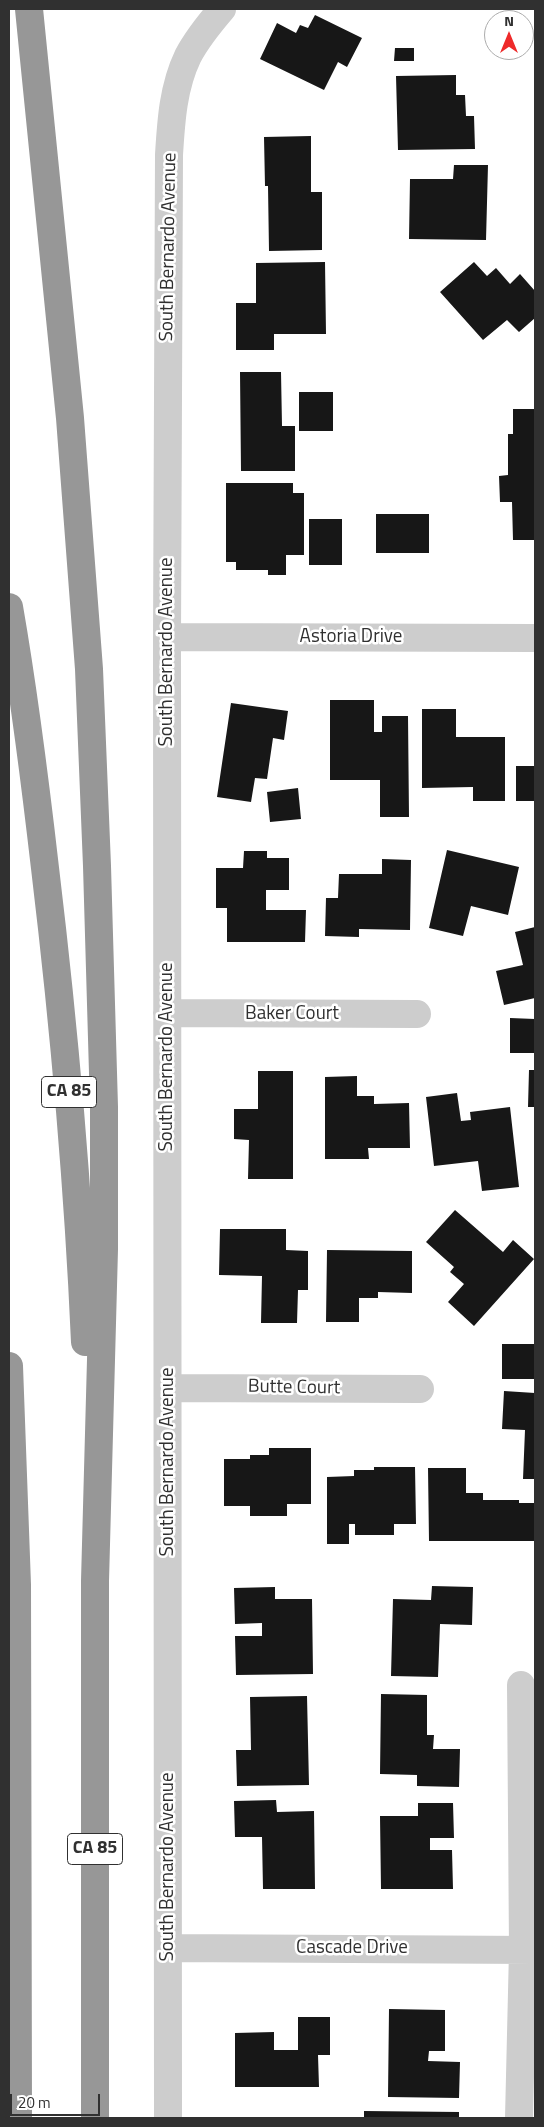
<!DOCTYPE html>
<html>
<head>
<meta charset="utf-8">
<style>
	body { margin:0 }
	#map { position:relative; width:544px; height:2127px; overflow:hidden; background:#fff; font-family:"Titillium Web",sans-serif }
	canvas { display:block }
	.frame { position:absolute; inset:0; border:10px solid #303030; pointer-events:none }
	.north { position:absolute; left:484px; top:10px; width:50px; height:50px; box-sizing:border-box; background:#fff; border:1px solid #acacac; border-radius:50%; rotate:0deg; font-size:14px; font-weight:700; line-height:20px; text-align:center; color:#303030 }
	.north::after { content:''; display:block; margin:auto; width:18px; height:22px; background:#ee2a2a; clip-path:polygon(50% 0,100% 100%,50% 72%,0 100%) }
	.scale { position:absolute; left:10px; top:2094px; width:90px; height:22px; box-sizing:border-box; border:2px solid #303030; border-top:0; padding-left:6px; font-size:15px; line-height:18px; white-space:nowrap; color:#303030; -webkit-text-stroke:4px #fff; paint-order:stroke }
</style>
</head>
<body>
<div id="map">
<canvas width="544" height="2127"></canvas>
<div class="frame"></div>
<div class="north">N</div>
<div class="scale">20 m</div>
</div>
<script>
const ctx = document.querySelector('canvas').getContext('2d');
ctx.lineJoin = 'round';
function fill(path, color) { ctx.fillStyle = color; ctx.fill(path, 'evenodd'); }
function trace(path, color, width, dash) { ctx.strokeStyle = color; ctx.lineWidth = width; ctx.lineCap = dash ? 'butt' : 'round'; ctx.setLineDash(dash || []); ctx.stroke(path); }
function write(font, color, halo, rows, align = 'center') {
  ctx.font = font + ' "Titillium Web",sans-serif'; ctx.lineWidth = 5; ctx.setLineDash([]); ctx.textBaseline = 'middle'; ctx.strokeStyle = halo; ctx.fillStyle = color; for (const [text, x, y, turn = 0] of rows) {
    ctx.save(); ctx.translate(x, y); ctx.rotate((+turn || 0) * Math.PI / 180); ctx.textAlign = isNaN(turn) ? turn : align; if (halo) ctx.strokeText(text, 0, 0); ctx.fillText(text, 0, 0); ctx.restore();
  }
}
const building = new Path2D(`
	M315 15 362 38 347 67 338 62 324 90 260 59 277 23 296 33 300 25 308 28Z
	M395 48H414V61H394Z
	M456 75V95H465L466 116H474L475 149 398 150 396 76Z
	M311 136V192H322V250L269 251 268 186H265L264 137Z
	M454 165H488L486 240 409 239 410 179H453Z
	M325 262 326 334H274V350H236V303H256V263Z
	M474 262 487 276 496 268 510 284 520 274 535 291V318L519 332 507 320 483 340 440 292Z
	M240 372H281L282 426H295V471H241Z
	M299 392H333V431H299Z
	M513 409H535V540H513L512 502H500L499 476 508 475V434H513Z
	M226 483H293V493H304V555H286V575H268V570H236V562H226Z
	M376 514H429V553H376Z
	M309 519H342V565H309Z
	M330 700H374V732H382V716H408L409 817H380V780H330Z
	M231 703 288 711 284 740 273 738 267 779 255 778 251 802 217 797Z
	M422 709H456V737H505V801H473V787L422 788Z
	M516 766H535V801H516Z
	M298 788 301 819 270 822 267 792Z
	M447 850 519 867 508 915 471 906 463 936 429 928Z
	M244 851H267V858H289V890H266V910H306L305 942H227V908H216V868H243Z
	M382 859 411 860 410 930 359 929V937L325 936 326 898H338L339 874H382Z
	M535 927V998L504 1005 496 971 523 965 515 932Z
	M510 1018 535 1019V1053H510Z
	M529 1070H535V1107H528Z
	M258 1071H293V1179H248L249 1140 234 1139V1109H258Z
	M357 1076V1096H374V1104L409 1103 410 1148H368L369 1159H325V1077Z
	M457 1093 461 1121 471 1120 470 1112 510 1107 519 1187 482 1191 478 1161 434 1166 426 1097Z
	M455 1210 503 1252 513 1240 534 1259 474 1326 448 1302 464 1284 450 1272 454 1267 426 1242Z
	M220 1229H286V1250L308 1251V1290H298L297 1323H261L262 1276 219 1275Z
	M327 1250 412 1251V1293L378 1292V1298H359V1322H326Z
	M502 1344H535V1379H502Z
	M504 1391 535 1393V1479H523L525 1430 502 1429Z
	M269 1448H311V1504H287V1516H250V1506H224V1459H250V1455H269Z
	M374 1467H415L416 1524H394V1535H355V1524H349V1544H327V1477L354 1476V1470H374Z
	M428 1468H466V1493H483V1500H519V1503H535V1541H429Z
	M432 1586 473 1587 472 1625 440 1624 438 1677 391 1676 393 1599 431 1600Z
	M275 1587V1599H312L313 1674 236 1675 235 1636H262V1623L235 1624 234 1588Z
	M381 1694 427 1695V1735H434L433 1749H460L459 1787 417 1786V1775L380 1774Z
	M307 1696 309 1785 237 1786 236 1750H251L250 1697Z
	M276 1800 277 1812 314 1811 315 1889H263L262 1837H235L234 1801Z
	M418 1803H453L454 1838H430V1850H452L453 1889H381L380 1816H418Z
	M389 2009 445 2010V2051H429L428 2061 460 2062 459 2098 388 2097Z
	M298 2017H330V2055H318L319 2087H235V2033L274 2032V2050H298Z
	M364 2111 459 2112V2118H364Z`);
const minor = new Path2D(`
	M167 637 535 638
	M167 1013 417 1014
	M168 1388 420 1389
	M168 1948 535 1950
	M168 2118 167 637 169 155C171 122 173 87 188 56 197 39 210 23 222 9
	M519 2118 523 1950 521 1685`);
const highway = new Path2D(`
	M29 9 70 418 89 669 97 866 104 1107V1249L95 1581V2118
	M9 607C24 693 35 781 45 868 64 1026 78 1183 85 1342
	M9 1366 17 1585 18 2118`);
const shields = [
	[69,1092,55],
	[95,1849,55]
];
const shieldNames = [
	["CA 85",69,1092],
	["CA 85",95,1849]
];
const streetNames = [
	["South Bernardo Avenue",169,247,-89],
	["Astoria Drive",351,637],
	["South Bernardo Avenue",167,652,-90],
	["Baker Court",292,1014],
	["South Bernardo Avenue",167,1057,-90],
	["Butte Court",294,1388,1],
	["South Bernardo Avenue",168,1462,-90],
	["South Bernardo Avenue",168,1867,-90],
	["Cascade Drive",352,1948]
];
fill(building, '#171717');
trace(minor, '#cdcdcd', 28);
trace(highway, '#979797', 28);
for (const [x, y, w] of shields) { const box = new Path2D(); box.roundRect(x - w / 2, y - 15.5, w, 31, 4); ctx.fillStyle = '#fff'; ctx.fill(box); trace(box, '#303030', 1); }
write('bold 18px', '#303030', null, shieldNames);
write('19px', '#303030', '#fff', streetNames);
</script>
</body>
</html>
